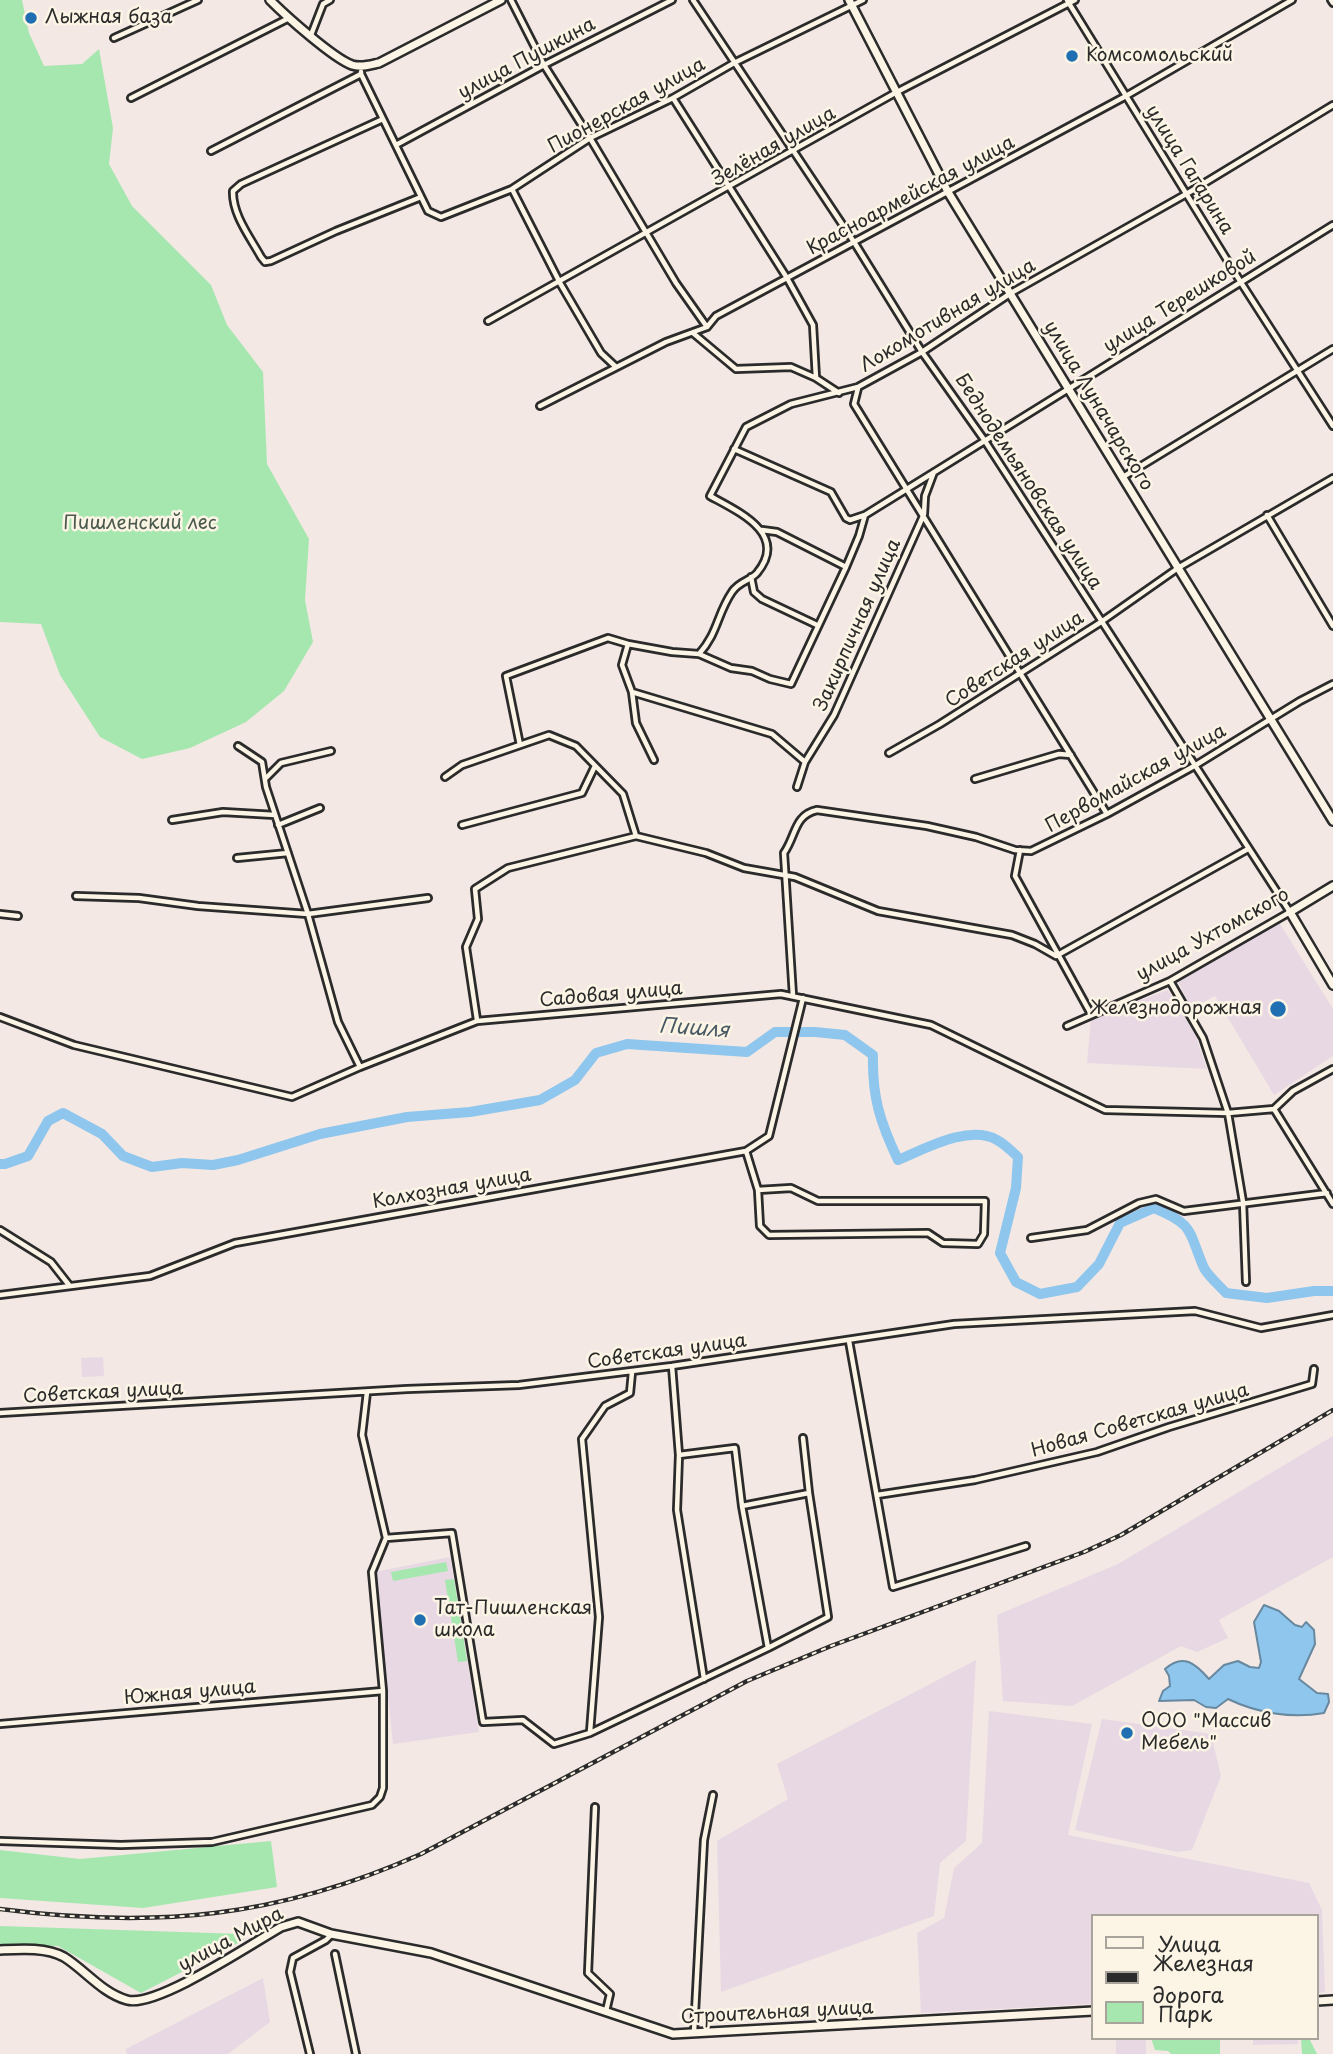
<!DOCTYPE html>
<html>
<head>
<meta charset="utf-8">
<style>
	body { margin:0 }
	#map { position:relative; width:1333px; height:2054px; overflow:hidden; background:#f3e8e4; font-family:"Playpen Sans",sans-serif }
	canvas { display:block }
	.legend { position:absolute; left:1091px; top:1914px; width:228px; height:126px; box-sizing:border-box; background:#fcf5e5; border:2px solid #a8a49b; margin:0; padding:9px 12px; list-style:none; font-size:21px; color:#2b2b2b }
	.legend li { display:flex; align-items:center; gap:14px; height:35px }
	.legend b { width:35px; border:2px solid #a8a49b }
</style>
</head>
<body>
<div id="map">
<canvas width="1333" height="2054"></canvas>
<ul class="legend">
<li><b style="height:9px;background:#fcf5e5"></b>Улица</li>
<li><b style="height:9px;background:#2b2b2b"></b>Железная дорога</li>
<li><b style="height:19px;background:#a6e7b0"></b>Парк</li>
</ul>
</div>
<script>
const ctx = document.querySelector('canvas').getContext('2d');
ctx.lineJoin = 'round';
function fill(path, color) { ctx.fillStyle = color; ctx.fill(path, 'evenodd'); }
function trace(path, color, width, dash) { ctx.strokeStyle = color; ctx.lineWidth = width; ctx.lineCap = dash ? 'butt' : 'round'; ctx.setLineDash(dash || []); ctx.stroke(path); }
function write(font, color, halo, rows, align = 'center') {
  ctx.font = font + ' "Playpen Sans",sans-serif'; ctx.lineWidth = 5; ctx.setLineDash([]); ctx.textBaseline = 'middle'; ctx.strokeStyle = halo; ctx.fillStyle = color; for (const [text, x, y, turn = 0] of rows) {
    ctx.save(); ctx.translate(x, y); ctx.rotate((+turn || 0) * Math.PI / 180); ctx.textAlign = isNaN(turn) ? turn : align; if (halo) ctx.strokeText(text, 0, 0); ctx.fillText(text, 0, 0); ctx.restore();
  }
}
const built = new Path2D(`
	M1279 922 1333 1009V1056L1274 1095 1215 996 1191 1009 1177 979Z
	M1168 990 1195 1034 1207 1069 1087 1063 1091 1018Z
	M103 1357 104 1376 82 1377 81 1358Z
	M1333 1436V1557L1219 1620 1228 1638 1197 1652 1181 1646 1072 1706 1003 1701 997 1615 1118 1564Z
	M450 1557 479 1732 393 1744 375 1572Z
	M976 1660 966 1841 940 1863 934 1916 721 1992 717 1841 788 1799 777 1764Z
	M989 1711 1092 1724 1068 1835 1309 1883 1322 1910 1325 1992 1317 1993V1916H1093V2004L921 2013 917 1933 944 1918 954 1868 982 1843Z
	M1102 1719 1211 1734 1221 1776 1192 1850 1177 1852 1075 1830Z
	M263 1978 270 2022 228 2054H127L126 2049Z
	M1116 2038H1146V2054H1116Z
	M1253 2038H1298V2044L1253 2045Z`);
const green = new Path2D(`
	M0 0H22L29 33 44 66 82 64 99 49 113 128 109 164 132 206 211 285 227 325 263 372 267 464 309 539 305 600 313 642 284 691 246 722 190 748 142 759 100 737 60 675 41 624 0 622Z
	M446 1562 448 1571 393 1581 391 1572Z
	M454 1579 467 1661 458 1662 445 1580Z
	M271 1841 277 1887 143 1908 0 1898V1850L80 1859Z
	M0 1926 242 1934 244 1940 141 1993 58 1946 0 1945Z
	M1151 2038H1220V2054H1171L1168 2051 1155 2050Z
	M1301 2038H1309L1317 2054H1302Z`);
const water = new Path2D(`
	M1264 1605 1279 1611 1295 1625 1302 1627 1306 1622 1314 1630 1315 1644 1299 1679 1317 1693 1328 1694 1329 1702 1324 1713C1292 1719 1257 1713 1228 1699L1216 1708 1206 1707 1194 1700 1159 1701 1163 1691 1170 1686 1169 1676 1165 1669C1183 1653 1195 1663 1209 1679L1224 1665 1238 1661 1250 1667 1259 1668 1261 1662 1254 1622Z`);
const river = new Path2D(`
	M0 1164H5L28 1156 48 1121 63 1113 102 1134 123 1156 152 1167 182 1163 213 1165 238 1160 320 1134 407 1117 470 1112 540 1100 575 1080 596 1053 627 1044 747 1052 775 1032H815L845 1035 873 1055C872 1097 880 1122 898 1160 925 1149 969 1124 997 1140 1005 1144 1012 1152 1018 1157L1016 1188 1000 1253 1016 1282 1040 1294 1077 1287 1099 1264 1120 1223 1154 1208C1196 1225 1188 1232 1204 1268 1209 1277 1219 1285 1226 1293L1267 1298 1314 1291H1333`);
const street = new Path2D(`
	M511 0 544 65 590 138 676 283 707 327
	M693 0 854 242 922 352 985 441 1290 912 1170 981 1067 1026
	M1067 0 1240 281 1333 426
	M1331 0 1333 3
	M311 35 323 4 330 0
	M114 38 198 0
	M361 74 428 211 441 217 512 189 590 138 673 98 734 63 863 0
	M131 98 289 18
	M673 98 787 278 813 325 816 378 839 393
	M383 119 241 184 233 191C232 214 250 237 261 257L265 262 271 261 336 231 421 197
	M396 145 544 65 672 0
	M211 151 361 74V72
	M512 189 560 283 601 353 616 367
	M488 321 895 93 1075 0
	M693 333 736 369 791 367 816 378
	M858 388 854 404 1107 814
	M540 406 666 342 707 327 716 316 1126 96 1292 0
	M734 449 831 492 846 518 850 520 865 515 1333 225
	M1123 477 1333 349
	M1267 515 1333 626
	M762 530 777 532 846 567 859 536 865 515
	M751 577 754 592 762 599 817 625
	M628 644 672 652 699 654 731 668 752 671 770 679 791 684 846 567
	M699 654C718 633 717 614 732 592 739 581 750 581 757 573 789 534 739 512 710 496L746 427 791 404 858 387 922 352 1011 293 1188 193 1333 105
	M632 692 772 734 805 762
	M520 745 506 676 608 638 628 644 622 665 632 692 636 723 654 760
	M238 746 262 762 266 787 308 914 338 1022 360 1067
	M889 753 940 724 1101 622 1178 568 1333 478
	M445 777 462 765 549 735 576 746 623 794 636 836
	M265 779 281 763 331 751
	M975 779 1059 754 1071 755
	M797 787 805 762 834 715 924 514 925 496 934 472
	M172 820 223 812 275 815
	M278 825 320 808
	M462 825 582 793 595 766
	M1020 850 1015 876 1091 1014
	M237 858 288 853
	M76 896 139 898 198 906 308 914 428 898
	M0 914 18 916
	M1170 981 1203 1038 1228 1113 1243 1202 1246 1282
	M793 996 784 853C796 836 794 815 817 810L927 826 976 837 1015 850 1031 851 1107 814 1196 765 1300 701 1333 684
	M0 1017 74 1045 292 1097 360 1067 477 1021 781 994 931 1025 1105 1110 1228 1113 1274 1109 1293 1091 1333 1069
	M477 1020 466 947 478 919 475 889 508 868 636 836 706 853 744 868 795 877 878 911 1012 935 1035 944 1056 956 1248 849
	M1274 1109 1333 1204
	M746 1151 758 1190 791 1188 818 1201H985L984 1234 978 1244 943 1243 928 1233 769 1235 760 1226 758 1190
	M0 1230 51 1262 69 1285
	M1031 1238 1087 1230 1139 1203 1156 1199 1184 1211 1327 1193
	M0 1295 150 1276 235 1243 746 1151 769 1136 803 998
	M849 1341 893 1587 1026 1546
	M672 1366 679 1455 677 1510 704 1679
	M367 1392 362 1435 386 1538 452 1533 483 1722 523 1720 554 1744 590 1733 768 1648 828 1617 809 1493 742 1506 735 1448 679 1455
	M0 1413 407 1389 519 1385 672 1366 954 1324 1195 1311 1261 1328 1333 1315
	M803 1438 809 1493
	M877 1495 975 1480 1097 1452 1169 1427 1312 1384 1314 1369
	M742 1506 768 1648
	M0 1724 383 1691
	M590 1732 599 1617 582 1439 605 1406 630 1393 632 1372
	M595 1807 588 1973 610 1994 606 2011
	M0 1841 121 1845 212 1842 372 1805 380 1797 383 1788V1691L372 1572 386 1538
	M335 1954 356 2054
	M694 2032 704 1840 713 1795
	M310 2054 290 1972 293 1958 326 1940 331 1935`);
const secondary = new Path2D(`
	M270 0C286 16 333 58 352 65 361 68 370 65 379 63L501 0
	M849 0 948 192 1333 821
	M1333 886 1290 912 1333 985
	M0 1950C20 1949 46 1947 64 1957 85 1970 102 1993 127 2000 156 2008 251 1944 281 1927L298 1922 331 1934 431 1953 673 2034 1093 2011
	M1317 2001 1333 2000`);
const rail = new Path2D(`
	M0 1909C155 1929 277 1918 421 1854L747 1681 831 1646 1084 1552 1121 1535 1333 1410`);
const markers = [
	[31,18,7,"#1f6fb2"],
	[1072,56,7,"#1f6fb2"],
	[1278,1009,9,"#1f6fb2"],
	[420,1620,7,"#1f6fb2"],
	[1127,1733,7,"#1f6fb2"]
];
const poiNames = [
	["Лыжная база",45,18],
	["Комсомольский",1086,56],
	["Железнодорожная",1262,1009,"right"],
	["Тат-Пишленская",434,1609],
	["школа",434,1631],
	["ООО \"Массив",1141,1722],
	["Мебель\"",1141,1744]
];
const streetNames = [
	["улица Пушкина",527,59,-28],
	["Пионерская улица",627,106,-29],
	["Зелёная улица",774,147,-30],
	["улица Гагарина",1189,170,58],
	["Красноармейская улица",911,196,-28],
	["улица Терешковой",1180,302,-32],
	["Локомотивная улица",948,316,-31],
	["улица Луначарского",1098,406,59],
	["Беднодемьяновская улица",1028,482,57],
	["Закирпичная улица",858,625,-66],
	["Советская улица",1015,660,-33],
	["Первомайская улица",1136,779,-29],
	["улица Ухтомского",1213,935,-29],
	["Садовая улица",611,995,-5],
	["Колхозная улица",452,1189,-10],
	["Советская улица",667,1352,-8],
	["Советская улица",103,1393,-3],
	["Новая Советская улица",1140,1421,-16],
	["Южная улица",190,1693,-5],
	["улица Мира",231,1940,-28],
	["Строительная улица",777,2013,-3]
];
const parkNames = [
	["Пишленский лес",140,524]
];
const waterNames = [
	["Пишля",694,1029,4]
];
fill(built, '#e8d8e3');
fill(green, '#a6e7b0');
fill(water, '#8fc6ed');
trace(water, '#67889f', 2);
trace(river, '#8fc6ed', 10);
trace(street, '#2b2b2b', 10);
trace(secondary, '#2b2b2b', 12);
trace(street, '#fcf5e5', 4.5);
trace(secondary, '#fcf5e5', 7);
trace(rail, '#2b2b2b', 4.5);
trace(rail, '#fcf5e5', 2, [5]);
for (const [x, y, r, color] of markers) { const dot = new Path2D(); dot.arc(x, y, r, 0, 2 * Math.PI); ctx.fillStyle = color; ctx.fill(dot); trace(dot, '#fcf5e5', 2.5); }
write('19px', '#2b2b2b', '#fcf5e5', poiNames, 'left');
write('19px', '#2b2b2b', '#fcf5e5', streetNames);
write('19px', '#4a5a4c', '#fcf5e5', parkNames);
write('italic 21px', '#495a65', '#fcf5e5', waterNames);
</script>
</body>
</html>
